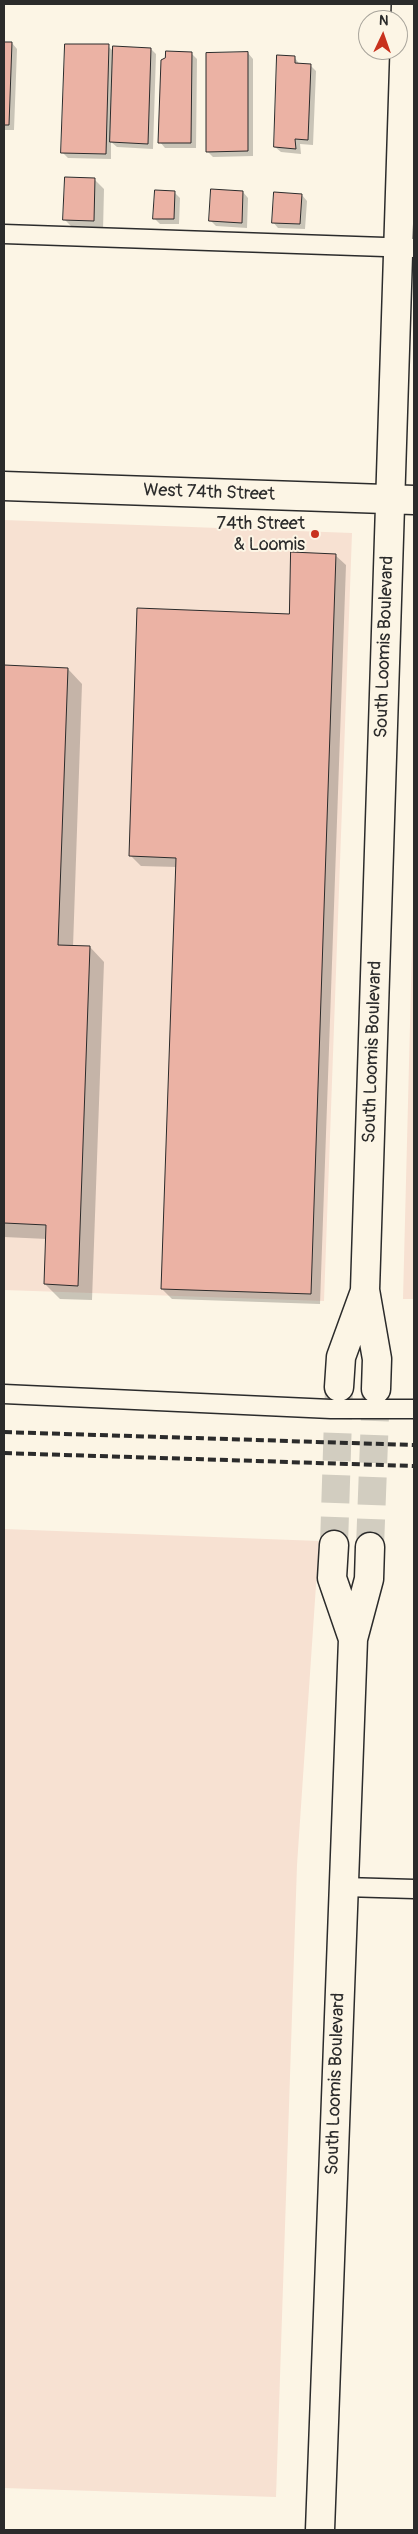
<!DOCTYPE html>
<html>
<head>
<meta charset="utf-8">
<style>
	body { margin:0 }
	#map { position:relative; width:418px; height:2534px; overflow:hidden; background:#fcf5e5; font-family:Pangolin,sans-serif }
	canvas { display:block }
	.frame { position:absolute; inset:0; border:5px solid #2b2b2b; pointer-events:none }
	.north { position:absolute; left:358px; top:10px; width:50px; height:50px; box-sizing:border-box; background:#fcf5e5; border:1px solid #a8a49b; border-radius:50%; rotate:3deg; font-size:14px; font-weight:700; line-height:20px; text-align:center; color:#2b2b2b }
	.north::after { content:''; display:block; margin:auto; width:18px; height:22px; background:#c8321e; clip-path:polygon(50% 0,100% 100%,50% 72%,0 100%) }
</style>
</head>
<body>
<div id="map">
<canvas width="418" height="2534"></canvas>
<div class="frame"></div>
<div class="north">N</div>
</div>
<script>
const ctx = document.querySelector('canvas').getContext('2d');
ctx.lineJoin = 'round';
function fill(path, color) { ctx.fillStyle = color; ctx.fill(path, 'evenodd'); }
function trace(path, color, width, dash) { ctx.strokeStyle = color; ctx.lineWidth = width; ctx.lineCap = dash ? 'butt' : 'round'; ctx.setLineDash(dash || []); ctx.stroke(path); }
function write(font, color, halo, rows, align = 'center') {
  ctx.font = font + ' Pangolin,sans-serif'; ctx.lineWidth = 4; ctx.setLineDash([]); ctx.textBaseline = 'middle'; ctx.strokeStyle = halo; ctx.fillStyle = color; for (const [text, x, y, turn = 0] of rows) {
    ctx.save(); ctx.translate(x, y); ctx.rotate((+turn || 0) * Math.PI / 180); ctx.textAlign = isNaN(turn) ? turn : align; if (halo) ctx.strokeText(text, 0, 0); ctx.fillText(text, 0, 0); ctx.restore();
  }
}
const built = new Path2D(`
	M4 520 352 533 324 1301 4 1290Z
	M414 867V1299H403Z
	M4 1529 319 1541 297 1865 276 2497 4 2488Z`);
const shadow = new Path2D(`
	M4 43H12L17 49 14 130H4Z
	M108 46 114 52 151 49 156 54 153 149 117 147 111 142V159L68 158 63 153Z
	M191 53 197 59 196 148H165L160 142Z
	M248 53 253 59V156L213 157 207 151Z
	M295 58 300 65H310L316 71 313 145 300 144 301 154 281 152 275 147Z
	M94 179 104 189 103 231 75 230 65 220Z
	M174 192 180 198 179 224H160L154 218Z
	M243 192 248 198 247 228 216 226 211 221Z
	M302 195 307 201 305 229 278 228 273 222Z
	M335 555 346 565 320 1304 172 1299 162 1289 177 867 141 866 131 856 290 615Z
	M4 667 68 669 82 684 73 947H90L104 962 92 1300 60 1299 45 1284 47 1239 4 1237Z`);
const building = new Path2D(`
	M4 42H12L9 125H4Z
	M65 44H109L106 154 61 153Z
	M113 46 151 48 148 144 110 142Z
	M166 51 192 52 191 143H158L161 60 165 58Z
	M248 52V151L206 152V53Z
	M277 55 295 56V63L311 64 308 140 295 139 296 149 274 147Z
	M65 177 95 178 94 221 63 220Z
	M211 189 243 191 242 223 209 221Z
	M155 190 175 191 174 219H153Z
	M274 192 302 194 300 224 272 223Z
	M291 552 336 554 311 1294 161 1289 176 858 129 856 137 608 289 614Z
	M4 665 68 668 58 945 90 946 78 1286 44 1284 46 1225 4 1223Z`);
const tertiaryTunnel = new Path2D(`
	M334 1545 339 1387
	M370 1547 376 1389`);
const service = new Path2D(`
	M4 234 414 248
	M4 1394 331 1409H414
	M344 1887 414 1889`);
const tertiary = new Path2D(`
	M4 486 414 500
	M339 1387 341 1357 365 1291
	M376 1389 377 1359 365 1290 406 4
	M334 1545 332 1578 353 1639
	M320 2530 353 1639 369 1579 370 1547`);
const rail = new Path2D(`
	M4 1432 414 1445
	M4 1453 414 1466`);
const markers = [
	[315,534,5,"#c8321e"]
];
const streetNames = [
	["West 74th Street",209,493,2],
	["South Loomis Boulevard",385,647,-88],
	["South Loomis Boulevard",373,1052,-88],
	["South Loomis Boulevard",336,2084,-88]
];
const poiNames = [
	["74th Street",305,524],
	["& Loomis",305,545]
];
fill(built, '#f7e1d2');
fill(shadow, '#0003');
fill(building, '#ebb2a4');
trace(building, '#2b2b2b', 1);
trace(tertiaryTunnel, '#d2cdc0', 28, [28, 14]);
trace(service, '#2b2b2b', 21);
trace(tertiary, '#2b2b2b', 31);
trace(service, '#fcf5e5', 18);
trace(tertiary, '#fcf5e5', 28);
trace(rail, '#2b2b2b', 4, [8, 4]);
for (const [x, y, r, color] of markers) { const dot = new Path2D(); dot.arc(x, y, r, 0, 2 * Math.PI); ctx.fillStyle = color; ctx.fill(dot); trace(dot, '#fcf5e5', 2); }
write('18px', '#2b2b2b', '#fcf5e5', streetNames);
write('18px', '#2b2b2b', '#fcf5e5', poiNames, 'right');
</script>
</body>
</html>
